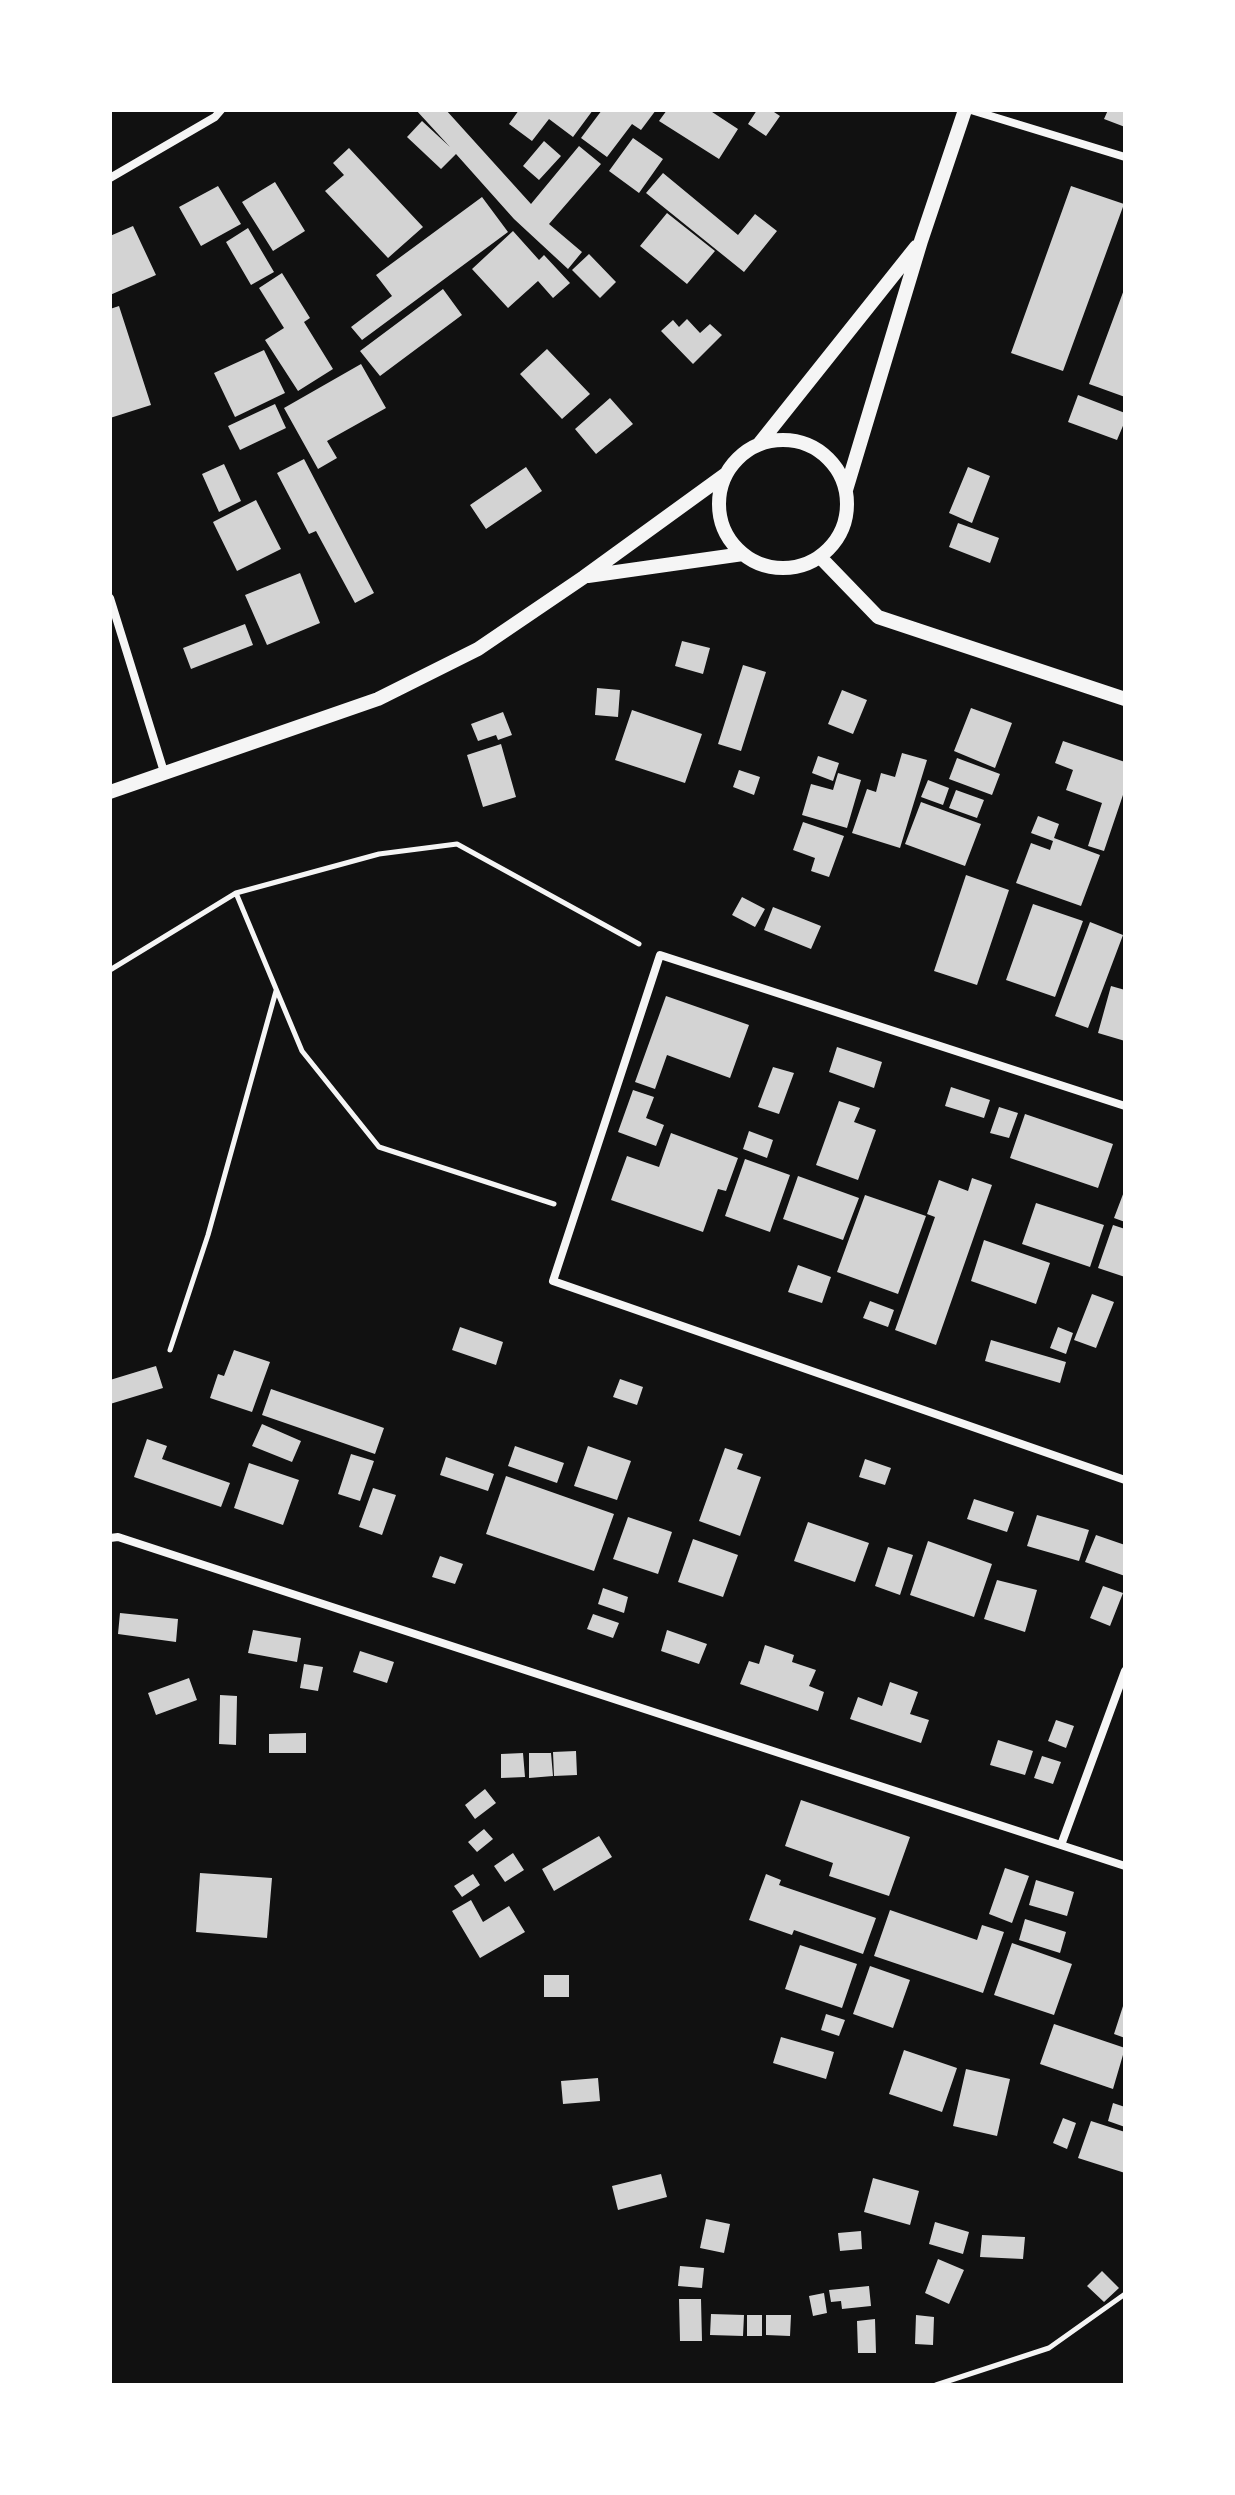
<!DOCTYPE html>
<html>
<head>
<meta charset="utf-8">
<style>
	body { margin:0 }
	#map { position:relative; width:1235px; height:2495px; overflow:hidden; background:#111; font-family:"Space Grotesk",sans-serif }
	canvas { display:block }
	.frame { position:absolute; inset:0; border:112px solid #fff; pointer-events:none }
</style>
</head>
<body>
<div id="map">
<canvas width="1235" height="2495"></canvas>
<div class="frame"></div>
</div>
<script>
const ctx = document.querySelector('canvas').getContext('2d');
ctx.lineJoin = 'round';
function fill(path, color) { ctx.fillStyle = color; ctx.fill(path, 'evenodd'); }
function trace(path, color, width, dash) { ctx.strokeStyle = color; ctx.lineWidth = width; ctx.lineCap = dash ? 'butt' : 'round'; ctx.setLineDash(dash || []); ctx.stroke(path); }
const building = new Path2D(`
	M416 110H446L531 204 579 146 601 164 549 224 582 252 568 269 514 219 456 154 441 169 407 137 422 121 450 147Z
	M519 110H593L573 137 549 119 532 141 509 124Z
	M602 110H656L641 130 632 124 607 157 581 138Z
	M667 110H709L738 129 719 159 659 121Z
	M757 110H771L780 116 766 136 748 124Z
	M1108 110H1125V127L1104 119Z
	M633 138 663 159 639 193 609 171Z
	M544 141 561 156 539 180 523 166Z
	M349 148 423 227 388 258 325 191 344 175 333 163Z
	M663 173 738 235 755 214 777 231 744 272 646 193Z
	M275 182 305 231 273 251 242 202Z
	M218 186 241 224 201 246 179 207Z
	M1071 186 1124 204 1063 371 1011 353Z
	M482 197 508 232 362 340 351 327 392 296 376 275Z
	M667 213 715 251 687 284 640 246Z
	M133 226 156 275 110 295V236Z
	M248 228 274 272 251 285 226 242Z
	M513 231 539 260 544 255 570 283 553 298 538 281 508 308 472 269Z
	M589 254 616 282 600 298 572 270Z
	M282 273 310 318 304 322 333 369 298 391 265 340 284 328 259 288Z
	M1125 287V397L1089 384Z
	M443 289 462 315 380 376 360 351Z
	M119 306 151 405 110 418V309Z
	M687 319 700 333 710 324 722 335 693 364 661 331 673 320 679 327Z
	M547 349 590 394 562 419 520 374Z
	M264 350 285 393 235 417 214 373Z
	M361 364 386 408 327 441 337 458 318 469 284 408Z
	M1078 395 1125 413V421L1117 440 1068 422Z
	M610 398 633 424 596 454 575 429Z
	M275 404 286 428 240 450 228 426Z
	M304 459 374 593 355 603 316 531 309 534 277 473Z
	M224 464 241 501 219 512 202 474Z
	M526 467 542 491 486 529 470 505Z
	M968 467 990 476 972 523 949 513Z
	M256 500 281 549 237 571 213 522Z
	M958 523 999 538 990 563 949 547Z
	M300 573 320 623 267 645 245 595Z
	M245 624 253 645 191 669 183 648Z
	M682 641 710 648 703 674 675 666Z
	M743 665 766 672 741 751 718 744Z
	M597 688 620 690 618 717 595 715Z
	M842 690 867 700 853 734 828 724Z
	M971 708 1012 723 995 768 954 751Z
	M632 710 702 734 685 783 615 760Z
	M503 712 512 735 498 740 496 735 478 741 471 724Z
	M1063 741 1125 762V789L1104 851 1088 846 1102 803 1066 790 1073 770 1055 763Z
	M501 744 516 797 483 807 467 755Z
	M902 753 927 760 900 848 852 833 867 789 876 792 881 773 895 777Z
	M818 756 839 763 833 781 812 773Z
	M957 758 1000 774 992 795 949 779Z
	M739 770 760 777 754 795 733 787Z
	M838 773 861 780 847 828 802 815 811 784 833 790Z
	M928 780 949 788 943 805 921 797Z
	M956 790 984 800 977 818 949 808Z
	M921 802 981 824 965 866 905 844Z
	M1038 816 1059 824 1054 838 1100 855 1081 906 1016 883 1031 843 1050 850 1053 841 1031 833Z
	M803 822 844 836 829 877 811 871 815 858 793 850Z
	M966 875 1009 890 977 985 934 971Z
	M742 897 765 909 755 927 732 915Z
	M1033 904 1083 921 1055 997 1006 980Z
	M773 907 821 926 811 949 764 930Z
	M1090 922 1123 935 1088 1028 1055 1016Z
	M1111 986 1125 990V1041L1098 1033Z
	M666 996 749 1025 730 1078 667 1055 655 1089 635 1082Z
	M837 1047 882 1062 874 1088 829 1072Z
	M773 1067 794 1073 779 1114 758 1107Z
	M951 1087 990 1100 984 1118 945 1106Z
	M633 1090 654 1097 646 1118 664 1125 656 1146 618 1132Z
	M839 1101 860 1108 854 1122 876 1130 858 1180 816 1165Z
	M999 1107 1018 1113 1009 1138 990 1133Z
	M1025 1114 1113 1144 1098 1188 1010 1158Z
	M749 1131 773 1140 767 1158 743 1149Z
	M671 1133 738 1158 726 1191 718 1189 703 1232 611 1200 627 1156 659 1167Z
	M745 1159 790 1175 770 1232 725 1216Z
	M798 1176 859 1198 843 1240 783 1219Z
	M972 1178 992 1185 936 1345 895 1330 935 1217 927 1214 939 1180 968 1191Z
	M1125 1189V1222L1114 1218Z
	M865 1195 926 1216 898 1294 837 1272Z
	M1036 1203 1104 1225 1090 1267 1022 1244Z
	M1113 1225 1125 1229V1277L1098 1268Z
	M984 1240 1050 1263 1036 1304 971 1281Z
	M798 1265 831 1277 822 1303 788 1292Z
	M1092 1294 1114 1302 1096 1348 1074 1340Z
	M870 1301 894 1310 888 1327 863 1318Z
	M460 1327 503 1342 496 1365 452 1350Z
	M1058 1327 1073 1333 1066 1354 1050 1348Z
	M991 1340 1066 1362 1060 1383 985 1361Z
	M234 1350 270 1362 252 1412 210 1398 218 1374 224 1376Z
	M156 1366 163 1388 110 1404V1380Z
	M620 1379 643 1387 637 1405 613 1397Z
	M271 1389 384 1428 375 1454 262 1415Z
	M262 1424 301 1441 292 1462 252 1446Z
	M147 1439 167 1446 162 1459 230 1483 221 1507 134 1477Z
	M515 1446 564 1463 557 1483 508 1466Z
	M588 1446 631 1461 617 1500 574 1486Z
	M725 1448 743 1454 737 1469 761 1477 740 1536 699 1521Z
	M351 1454 374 1461 360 1501 338 1494Z
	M446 1457 494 1474 488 1491 440 1475Z
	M865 1459 891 1468 885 1485 859 1477Z
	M249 1463 299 1480 283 1525 234 1508Z
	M506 1476 614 1514 594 1571 486 1534Z
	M373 1488 396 1495 382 1535 359 1527Z
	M974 1499 1014 1512 1007 1532 967 1519Z
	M1037 1515 1089 1530 1079 1561 1027 1546Z
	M628 1517 672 1532 658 1574 613 1559Z
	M808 1522 869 1543 855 1582 794 1561Z
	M1096 1535 1125 1545V1576L1085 1562Z
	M693 1539 738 1555 723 1597 678 1582Z
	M928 1541 992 1564 974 1617 910 1595Z
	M888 1547 913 1555 900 1595 875 1586Z
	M440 1556 463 1564 455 1584 432 1577Z
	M997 1580 1037 1590 1025 1632 984 1619Z
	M1103 1586 1123 1593 1110 1626 1090 1618Z
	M603 1588 628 1597 624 1613 598 1604Z
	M120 1613 178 1619 176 1642 118 1634Z
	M593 1614 619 1623 613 1638 587 1629Z
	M253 1630 301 1638 297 1662 248 1653Z
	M667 1630 707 1644 699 1664 661 1651Z
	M765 1645 794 1655 792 1662 816 1670 809 1686 824 1692 818 1711 740 1684 749 1661 759 1664Z
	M360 1651 394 1662 387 1683 353 1672Z
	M304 1664 323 1667 318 1691 300 1688Z
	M189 1678 197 1700 156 1715 148 1693Z
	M890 1682 918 1692 910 1714 929 1720 921 1743 850 1719 858 1697 882 1706Z
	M220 1695 237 1696 236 1745 219 1744Z
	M1056 1720 1074 1726 1066 1748 1048 1741Z
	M306 1733V1753H269V1734Z
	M998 1740 1033 1751 1025 1775 990 1765Z
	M576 1751 577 1775 554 1776 553 1752Z
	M523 1753 525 1777 501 1778V1754Z
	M529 1753H551L553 1776 529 1778Z
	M1042 1756 1061 1762 1053 1784 1034 1778Z
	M485 1789 496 1803 475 1819 465 1805Z
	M801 1800 910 1837 889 1896 829 1876 833 1863 785 1846Z
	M484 1829 493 1839 477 1852 468 1842Z
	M599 1836 612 1857 554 1891 542 1869Z
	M513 1853 524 1870 505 1882 494 1866Z
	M1005 1868 1029 1876 1012 1923 989 1914Z
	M200 1873 272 1878 267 1938 196 1932Z
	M473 1874 480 1885 462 1897 454 1886Z
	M766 1874 781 1880 779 1885 876 1918 863 1954 794 1930 792 1935 749 1920Z
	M1036 1880 1074 1892 1067 1916 1029 1905Z
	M471 1900 483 1922 509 1906 525 1932 480 1958 452 1911Z
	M890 1910 977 1940 982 1925 1004 1932 983 1993 874 1956Z
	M1025 1919 1066 1932 1060 1953 1019 1940Z
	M1012 1943 1072 1964 1054 2015 994 1995Z
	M800 1945 857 1964 842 2008 785 1989Z
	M870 1966 910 1980 893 2028 853 2014Z
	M544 1975H569V1997H544Z
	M1124 2003 1125 2004V2038L1114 2034Z
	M826 2014 845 2020 839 2036 821 2030Z
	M1054 2024 1125 2048 1113 2089 1040 2064Z
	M781 2037 834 2052 826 2079 773 2063Z
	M904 2050 957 2068 942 2112 889 2094Z
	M966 2069 1010 2079 997 2136 953 2126Z
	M598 2078 600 2101 563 2104 561 2081Z
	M1113 2103 1125 2107V2127L1108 2121Z
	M1063 2118 1076 2123 1067 2149 1053 2143Z
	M1091 2121 1125 2132V2173L1078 2158Z
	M661 2174 667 2197 618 2210 612 2186Z
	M873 2178 919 2191 910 2225 864 2212Z
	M706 2219 730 2224 724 2253 700 2248Z
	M935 2222 969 2232 963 2254 929 2244Z
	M861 2231 862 2249 840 2251 838 2233Z
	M982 2235 1025 2237 1023 2259 980 2257Z
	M938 2259 964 2270 949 2304 925 2293Z
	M680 2266 704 2268 702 2288 678 2286Z
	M1102 2271 1119 2288 1104 2302 1087 2286Z
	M869 2286 871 2306 842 2309 841 2301 831 2302 829 2290Z
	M824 2293 827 2313 813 2316 809 2296Z
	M679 2299H701L702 2341H680Z
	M711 2314 744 2315 743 2336 710 2335Z
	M747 2315H762V2336H747Z
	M766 2315H791L790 2336 766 2335Z
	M916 2315 934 2317 933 2345 915 2344Z
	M875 2319 876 2353H858L857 2321Z`);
const path = new Path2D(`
	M236 893 302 1051 379 1147 554 1204
	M110 970 236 893 379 854 457 844 639 944
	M170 1350 208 1235 276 991
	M936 2385 1049 2348 1125 2294`);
const minor = new Path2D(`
	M971 110 1125 157
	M110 178 215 117 221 110
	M110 598 165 775
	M1125 1106 660 955 553 1281 1125 1480
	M110 1538 118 1537 1125 1866
	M1061 1845 1125 1671`);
const tertiary = new Path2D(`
	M719 504a64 64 0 1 1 128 0a64 64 0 1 1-128 0Z
	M759 444 916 247
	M846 490 921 241 965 110
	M820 557 878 617 1125 699
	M588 576 743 554
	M110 792 378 699 478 649 584 577 726 474`);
fill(building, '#d3d3d3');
trace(path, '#f5f5f5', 5);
trace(minor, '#f5f5f5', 8);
trace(tertiary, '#f5f5f5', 14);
</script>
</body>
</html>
